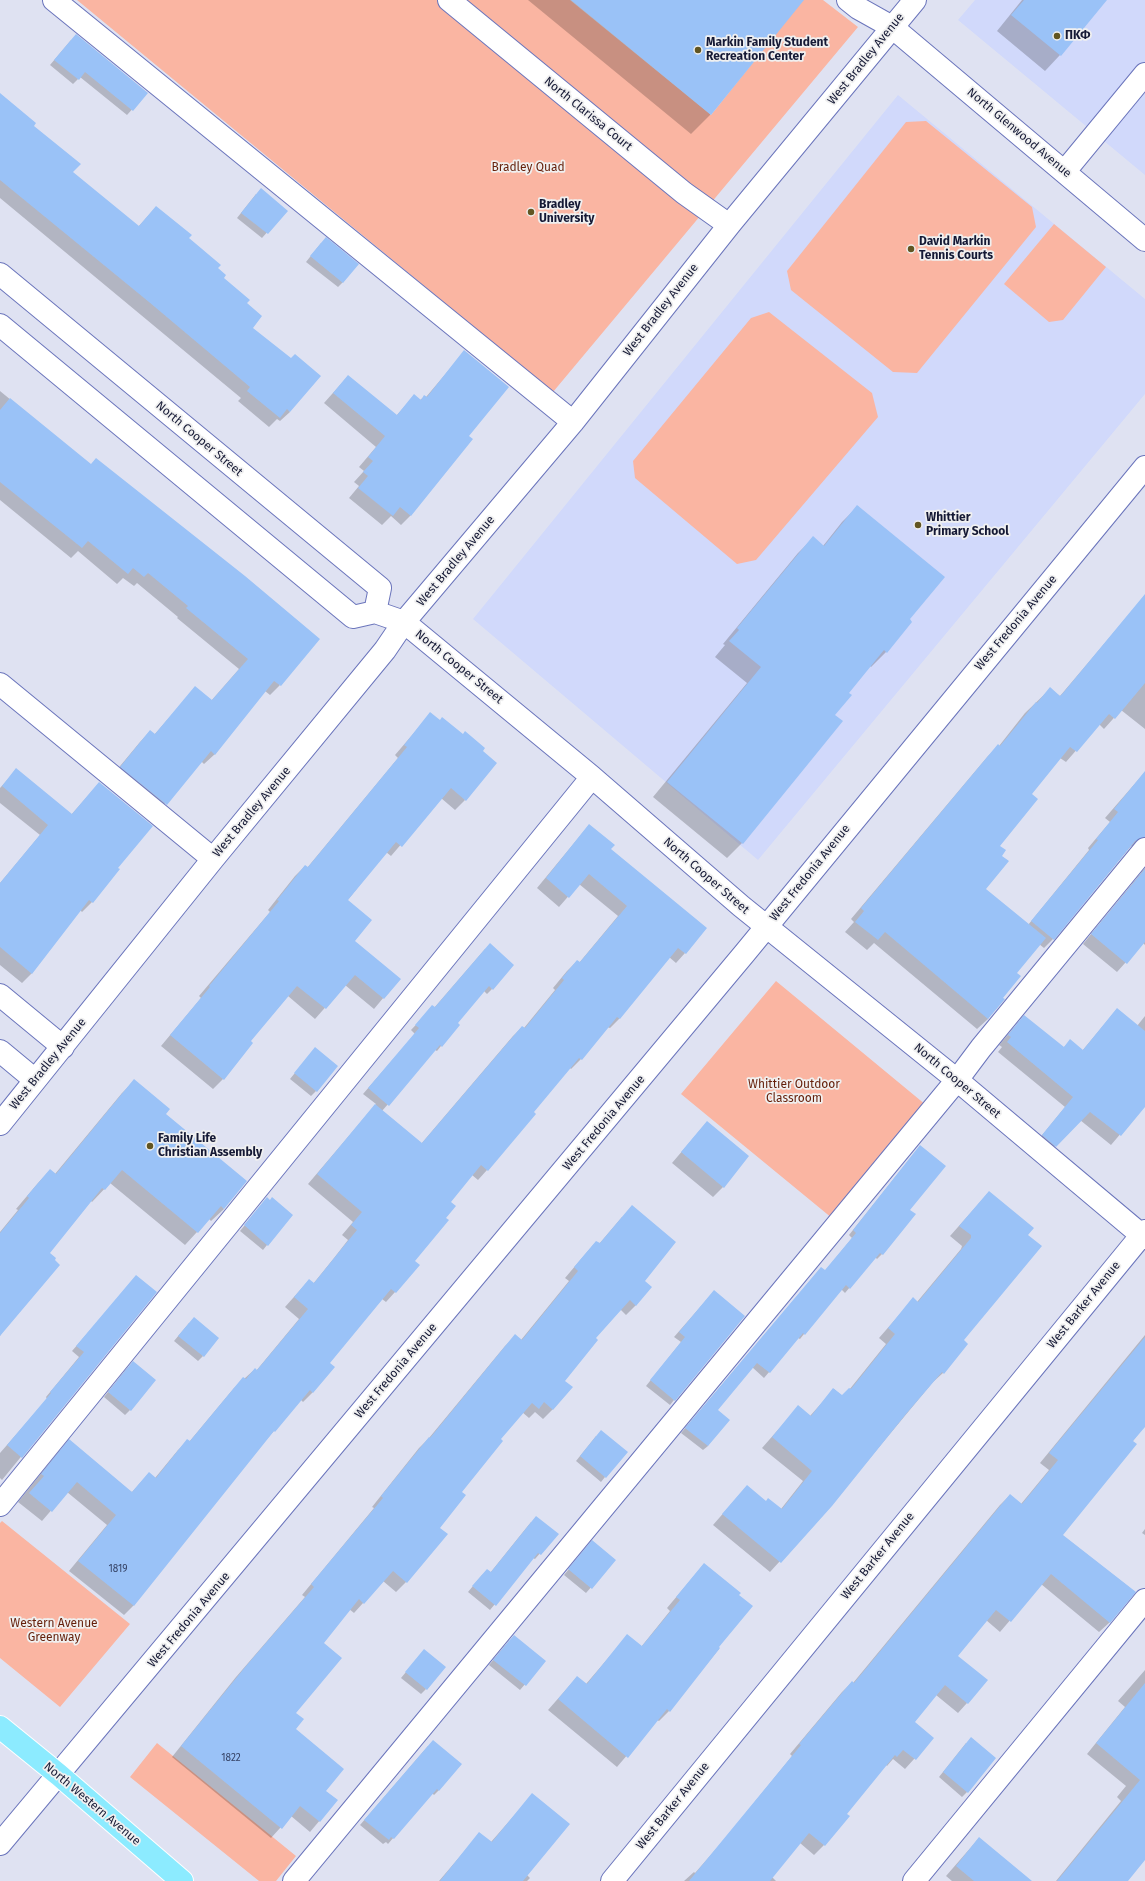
<!DOCTYPE html>
<html>
<head>
<meta charset="utf-8">
<style>
	body { margin:0 }
	canvas { display:block; background:#dfe2f2 }
</style>
</head>
<body>
<canvas width="1145" height="1881"></canvas>
<script>
const ctx = document.querySelector('canvas').getContext('2d');
ctx.lineJoin = 'round';
function fill(path, color) { ctx.fillStyle = color; ctx.fill(path, 'evenodd'); }
function trace(path, color, width, dash) { ctx.strokeStyle = color; ctx.lineWidth = width; ctx.lineCap = dash ? 'butt' : 'round'; ctx.setLineDash(dash || []); ctx.stroke(path); }
function write(font, color, halo, rows, align = 'center') {
  ctx.font = font + ' "Fira Sans",sans-serif'; ctx.lineWidth = 3.5; ctx.setLineDash([]); ctx.textBaseline = 'middle'; ctx.strokeStyle = halo; ctx.fillStyle = color; for (const [text, x, y, turn = 0] of rows) {
    ctx.save(); ctx.translate(x, y); ctx.rotate((+turn || 0) * Math.PI / 180); ctx.textAlign = isNaN(turn) ? turn : align; if (halo) ctx.strokeText(text, 0, 0); ctx.fillText(text, 0, 0); ctx.restore();
  }
}
const built = new Path2D(`
	M975 0H1145V175L958 20Z
	M898 95 1145 299V394L758 860 473 619Z`);
const green = new Path2D(`
	M77 0H570L711 115 803 0H823L858 27 553 392Z
	M926 121 1032 207 1036 227 917 373 893 372 791 290 787 271 906 122Z
	M1054 224 1106 267 1063 320 1049 322 1004 284Z
	M769 312 872 393 878 417 756 560 737 564 635 478 633 461 751 318Z
	M776 981 932 1110 838 1223 681 1094Z
	M2 1521 130 1624 60 1707 0 1658V1523Z
	M157 1743 296 1856 276 1881H259L130 1777Z`);
const shadow = new Path2D(`
	M528 0H795L800 4 710 115 691 134Z
	M1022 0H1105L1060 55 1045 71 997 31Z
	M71 40 147 93 127 115 80 77 73 84 50 65Z
	M0 96 32 126 72 173 138 227 156 207 217 269 223 278 245 304 251 328 290 412 280 421 277 419 269 427 238 401 241 398 0 198Z
	M256 194 286 211 262 238 237 218Z
	M321 243 343 282 338 287 306 262Z
	M464 352 467 436 411 515 401 525 391 516 382 525 349 498 359 486 354 482 364 471 359 467 376 447 324 403 348 376 396 416 414 396 420 400 425 396 426 397Z
	M0 391 90 465 280 685 270 695 265 691 215 754 204 764 201 761 156 814 111 777 140 742 150 731 154 735 195 688 211 701 239 669 177 618 178 617 137 583 134 586 123 578 117 584 78 551 71 558 0 500Z
	M858 506 908 620 886 652 871 667 870 666 848 693 742 843 727 858 653 797 747 683 715 657 725 645 723 644 798 553 813 538 823 546 842 522Z
	M1137 605H1145V729L1121 710 1104 729 1099 724 1066 762 1060 758 1030 794 998 846 985 889 1028 925 1089 850 1088 848 1110 822 1105 818 1145 772V850L1138 846H1131L1053 939 1044 948 1039 944 1016 973 988 1019 977 1029 874 943 867 950 845 932 854 922 851 919 988 756 999 746 1025 713 1050 689 1060 696Z
	M431 713 465 800 455 810 441 798 391 856 386 852 347 901 354 941 399 979 374 1009 345 985 315 1019 288 996 250 1041 223 1079 213 1089 161 1046 201 998 199 996 270 912 268 910 295 876 305 866 307 868 398 758 395 755Z
	M16 770 71 815 99 783 117 868 118 869 92 902 82 912 80 910 32 973 22 983 0 965V883L40 835 0 803V788Z
	M589 825 610 849 685 953 676 963 669 957 619 1019 610 1028 607 1027 581 1059 571 1069 570 1068 532 1112 487 1170 478 1180 472 1175 450 1202 395 1292 386 1302 382 1299 329 1363 313 1392 303 1402 301 1400 266 1440 133 1606 124 1615 69 1571 107 1525 67 1492 42 1521 18 1502 60 1450 132 1492 149 1473 155 1478 178 1450 187 1441 189 1442 234 1388 255 1369 256 1371 299 1319 285 1307 309 1280 313 1284 334 1258 348 1240 342 1235 353 1222 308 1184 376 1104 363 1094 415 1034 411 1030 428 1012 434 1008 485 949 492 989 487 994 484 991 456 1023 441 1046 437 1051 435 1050 382 1111 421 1144 513 1036 522 1027 524 1028 555 990 553 988 567 971 577 961 579 963 618 916 579 884 559 907 537 888Z
	M1145 868V945L1143 943 1117 972 1083 944Z
	M1117 1009 1137 1026 1145 1016V1105L1111 1145 1080 1120 1046 1155 1034 1145 1065 1107 998 1052 1002 1047 999 1045 1024 1016 1063 1048 1070 1041 1082 1051Z
	M311 1053 316 1091 311 1096 290 1079Z
	M134 1081 165 1114 224 1209 211 1221 209 1219 185 1245 110 1183 92 1202 91 1201 49 1253 0 1336V1232L18 1210 16 1209 38 1183 50 1170 55 1174 122 1093Z
	M707 1122 723 1187 713 1197 672 1163Z
	M916 1151 909 1210 882 1254 877 1259 875 1257 845 1293 841 1289 804 1334 800 1339 798 1338 764 1378 752 1367 717 1410 708 1446 703 1450 681 1433 817 1273 825 1271 852 1238 849 1235Z
	M989 1192 1027 1235 943 1373 933 1382 831 1505 770 1572 713 1525 747 1486 766 1502 781 1509 803 1481 762 1448 798 1407 810 1416 834 1389 842 1396 849 1390 886 1344 879 1338 913 1299 917 1302 961 1249 962 1246 950 1236Z
	M267 1198V1245L263 1250 240 1231Z
	M622 1217 643 1281 636 1305 626 1315 620 1309 594 1339 564 1381 553 1409 543 1419 535 1412 529 1418 522 1412 499 1440 460 1492 406 1582 396 1592 383 1581 354 1613 349 1609 322 1643 294 1713V1729L325 1791 337 1800 310 1832 291 1816 271 1838 172 1757 236 1677 305 1597 302 1595 374 1508 372 1507 419 1448 429 1438 505 1346 515 1336 521 1340 569 1281 565 1278 587 1252 596 1242 599 1244Z
	M132 1282 155 1293 2 1480 0 1478V1453L47 1399 46 1397 79 1357 72 1351Z
	M709 1297 674 1400 670 1405 646 1386 681 1342 674 1337Z
	M189 1323 203 1356 198 1361 174 1341Z
	M1145 1335V1425L1062 1535 1135 1592 1109 1623 1099 1632 1041 1584 1000 1632 986 1620 957 1656 967 1703 958 1713 936 1695 914 1722 933 1738 905 1769 893 1759 887 1766 886 1765 846 1814 824 1845 814 1855 800 1843 772 1877 776 1881H684L694 1872 695 1873 723 1841 792 1756 790 1754 842 1692 852 1682 853 1683 1000 1505 1010 1495 1021 1504 1049 1470 1040 1463Z
	M128 1367 130 1410 125 1415 104 1397Z
	M596 1436 605 1477 601 1482 576 1461Z
	M531 1522 557 1534 535 1559 533 1558 490 1610 468 1592 482 1575 490 1573Z
	M1145 1529V1535L1142 1533Z
	M588 1546 615 1560 586 1593 564 1575Z
	M704 1564 717 1647 719 1649 669 1711 659 1721 657 1720 617 1767 548 1710 577 1677 586 1684 627 1636 641 1647 670 1611 667 1608Z
	M509 1641 545 1661 520 1690 489 1665Z
	M420 1655 426 1689 421 1694 401 1678Z
	M1145 1670V1849L1126 1881H1056L1121 1801 1117 1797 1126 1786 1087 1754 1125 1707 1118 1701Z
	M966 1743 967 1792 962 1797 939 1777Z
	M428 1746 439 1790 434 1795 432 1793 388 1844 386 1842 383 1844 360 1825Z
	M532 1795 527 1875 530 1878 527 1881H439L479 1834 491 1842Z
	M979 1838 1030 1881H952L946 1876Z`);
const building = new Path2D(`
	M571 0H804L711 115Z
	M1024 0H1107L1061 56 1011 15Z
	M76 34 148 93 133 111 85 72 79 80 54 60Z
	M0 93 36 123 34 126 81 164 73 172 139 226 156 206 192 235 189 238 221 265 218 268 226 275 224 278 250 300 247 303 262 316 253 328 291 358 295 354 321 376 290 412 287 409 280 418 247 391 250 387 149 302 0 180Z
	M261 188 288 211 268 234 241 213Z
	M326 237 359 264 343 283 310 256Z
	M464 350 509 387 469 436 473 439 411 516 400 507 393 516 358 488 368 476 363 472 373 461 368 457 385 436 333 393 348 375 397 415 414 394 421 400 424 395 427 397Z
	M10 398 91 464 96 458 245 576 320 639 281 686 274 681 215 755 211 751 167 805 120 767 150 730 155 734 195 686 212 700 248 659 186 608 188 606 148 573 144 577 133 568 128 574 88 541 82 548 0 482V410Z
	M857 505 945 577 910 619 912 622 887 653 884 650 849 693 852 695 835 715 843 721 743 844 667 782 761 667 729 641 739 630 737 628 813 536 824 546Z
	M1145 594V683L1115 719 1109 714 1077 752 1070 747 1032 794 1038 799 1000 846 1006 850 1002 856 1009 861 986 889 1046 938 1017 973 1021 976 1003 998 1005 999 988 1019 885 932 878 940 855 922 864 911 861 908 998 744 1000 746 1036 702 1037 703 1050 687 1060 696 1063 693Z
	M430 712 440 720 442 717 463 734 465 731 485 748 483 751 497 763 466 801 451 788 402 847 396 842 348 900 372 920 355 941 401 979 384 999 355 975 326 1009 297 986 251 1041 253 1043 224 1080 170 1035 210 987 209 986 279 901 277 900 305 865 308 867 407 747 404 745Z
	M16 768 72 814 99 782 153 826 118 868 120 869 93 903 89 900 32 974 0 947V883L48 825 2 786Z
	M1145 771V837L1135 841 1054 940 1031 921 1098 840 1096 839 1118 812 1114 809Z
	M589 824 615 845 611 849 707 928 686 954 678 948 620 1019 617 1017 582 1060 579 1058 534 1112 536 1114 488 1171 481 1165 451 1202 456 1206 446 1218 449 1220 415 1261 420 1265 396 1293 391 1289 330 1363 335 1367 313 1393 310 1390 275 1432 274 1431 134 1606 78 1561 116 1515 77 1482 52 1512 29 1493 44 1476 41 1474 69 1439 132 1492 149 1472 156 1478 187 1439 190 1441 243 1377 246 1379 255 1368 257 1370 308 1309 294 1297 309 1279 314 1283 343 1247 357 1230 351 1225 362 1212 317 1174 375 1104 422 1143 522 1026 525 1028 564 980 562 978 577 960 580 962 627 906 589 874 569 898 546 878Z
	M1145 869V942L1127 964 1091 934Z
	M490 943 514 965 493 990 489 986 458 1023 460 1025 442 1047 440 1045 389 1106 368 1088 419 1028 415 1025 432 1005 435 1007Z
	M1117 1008 1145 1031V1107L1121 1136 1090 1112 1056 1147 1042 1135 1073 1097 1007 1042 1011 1037 1008 1035 1024 1015 1064 1047 1070 1039 1083 1050Z
	M315 1047 338 1066 317 1092 294 1073Z
	M134 1079 170 1109 166 1114 247 1181 224 1209 221 1206 198 1233 122 1170 105 1190 102 1188 50 1253 56 1258 55 1260 60 1265 0 1336V1233L29 1198 27 1196 50 1169 56 1174Z
	M707 1121 749 1156 724 1188 681 1152Z
	M920 1145 946 1166 910 1210 916 1214 883 1255 880 1253 850 1289 846 1285 805 1335 803 1333 770 1373 757 1363 718 1410 730 1420 708 1446 685 1428 821 1267 825 1270 856 1233 853 1230Z
	M989 1191 1034 1228 1028 1235 1042 1246 964 1340 968 1344 944 1374 942 1372 906 1414 832 1506 781 1563 722 1514 747 1485 766 1501 768 1498 782 1509 812 1471 772 1437 798 1405 811 1416 833 1388 842 1395 849 1388 851 1389 895 1334 888 1328 913 1297 918 1302 971 1238V1235L959 1226Z
	M267 1197 270 1200 272 1197 293 1215 268 1246 244 1225Z
	M632 1205 676 1242 645 1281 652 1287 636 1306 630 1300 596 1338 598 1340 565 1381 573 1387 553 1410 544 1402 539 1409 532 1403 501 1439 503 1441 462 1492 466 1495 440 1528 448 1534 407 1583 393 1571 364 1604 359 1599 324 1643 342 1658 296 1713 304 1719 296 1729 344 1769 326 1791 338 1800 320 1822 300 1806 282 1829 181 1746 246 1666 314 1587 311 1584 383 1498 381 1496 429 1437 430 1438 515 1334 522 1340 578 1271 574 1267 596 1241 600 1243Z
	M136 1275 157 1292 22 1458 7 1445 51 1393 50 1392 84 1352 76 1346Z
	M714 1290 745 1316 675 1401 650 1380 685 1337 679 1332Z
	M194 1317 219 1338 204 1357 178 1336Z
	M1145 1337V1427L1133 1441 1137 1444 1063 1535 1136 1592 1110 1623 1051 1574 1011 1622 996 1610 958 1656 988 1680 968 1704 945 1685 915 1722 934 1738 916 1760 903 1750 897 1757 895 1755 847 1814 850 1816 825 1846 809 1833 770 1881H689L801 1745 799 1744 852 1681 854 1683 1010 1494 1022 1504 1058 1460 1049 1453Z
	M133 1361 156 1380 131 1411 108 1392Z
	M601 1430 628 1452 606 1478 580 1456Z
	M536 1516 559 1534 541 1555 538 1553 496 1606 472 1586 487 1569 491 1572Z
	M592 1540 616 1560 592 1589 568 1569Z
	M704 1563 741 1593 739 1595 753 1606 719 1647 720 1648 670 1712 667 1709 628 1758 558 1699 577 1676 587 1684 627 1634 642 1646 680 1600 676 1597Z
	M514 1635 546 1661 526 1686 493 1660Z
	M424 1649 446 1667 427 1690 405 1672Z
	M1145 1683V1860L1128 1881H1057L1140 1780 1096 1743Z
	M971 1737 996 1758 968 1793 943 1772Z
	M433 1740 462 1764 439 1791 437 1789 394 1839 391 1837 389 1840 364 1820Z
	M532 1793 570 1824 523 1881H440L479 1832 492 1842Z
	M979 1837 1032 1881H974L956 1866Z`);
const minor = new Path2D(`
	M54 0 573 422
	M449 0 684 193 729 225
	M848 0 858 8 892 27 1145 240
	M1065 171 1145 74
	M0 274 380 588 375 612
	M0 325 353 617 375 612 404 622 592 777 741 906 957 1080 1145 1238
	M0 684 213 859
	M0 995 63 1047
	M0 1051 35 1080
	M0 1124 213 859 385 650 404 622 573 422 730 224 915 0
	M0 1505 592 777
	M0 1844 744 954 1145 467
	M294 1881 957 1080 981 1048 1145 849
	M612 1881 1145 1231
	M914 1881 1145 1600`);
const major = new Path2D(`
	M0 1727 59 1775 182 1881`);
const markers = [
	[1057,36,4,"#615522"],
	[698,50,4,"#615522"],
	[531,212,4,"#615522"],
	[911,249,4,"#615522"],
	[918,525,4,"#615522"],
	[150,1146,4,"#615522"]
];
const numberNames = [
	["1819",118,1569],
	["1822",231,1758]
];
const poiNames = [
	["ΠΚΦ",1065,36],
	["Markin Family Student",706,43],
	["Recreation Center",706,57],
	["Bradley",539,205],
	["University",539,219],
	["David Markin",919,242],
	["Tennis Courts",919,256],
	["Whittier",926,518],
	["Primary School",926,532],
	["Family Life",158,1139],
	["Christian Assembly",158,1153]
];
const streetNames = [
	["West Bradley Avenue",866,59,-51],
	["North Clarissa Court",588,114,39],
	["North Glenwood Avenue",1019,133,40],
	["West Bradley Avenue",661,310,-52],
	["North Cooper Street",199,439,40],
	["West Bradley Avenue",456,561,-50],
	["West Fredonia Avenue",1016,623,-50],
	["North Cooper Street",459,667,39],
	["West Bradley Avenue",252,812,-50],
	["West Fredonia Avenue",810,873,-51],
	["North Cooper Street",706,876,41],
	["West Bradley Avenue",48,1064,-51],
	["North Cooper Street",957,1081,40],
	["West Fredonia Avenue",604,1123,-50],
	["West Barker Avenue",1084,1305,-51],
	["West Fredonia Avenue",396,1371,-50],
	["West Barker Avenue",878,1556,-51],
	["West Fredonia Avenue",189,1620,-50],
	["North Western Avenue",92,1804,40],
	["West Barker Avenue",673,1806,-51]
];
const parkNames = [
	["Bradley Quad",528,168],
	["Whittier Outdoor",794,1085],
	["Classroom",794,1099],
	["Western Avenue",54,1624],
	["Greenway",54,1638]
];
fill(built, '#d1d9fb');
fill(green, '#fab5a2');
fill(shadow, '#0003');
fill(building, '#9ac2f7');
trace(minor, '#6b75bc', 24);
trace(major, '#fff', 24);
trace(minor, '#fff', 22);
trace(major, '#8cebff', 22);
for (const [x, y, r, color] of markers) { const dot = new Path2D(); dot.arc(x, y, r, 0, 2 * Math.PI); ctx.fillStyle = color; ctx.fill(dot); trace(dot, '#f0f0f0', 1.5); }
write('10px', '#364366', null, numberNames);
write('bold 12px', '#151935', '#f0f0f0', poiNames, 'left');
write('12px', '#151935', '#f0f0f0', streetNames);
write('12px', '#651f0a', '#f0f0f0', parkNames);
</script>
</body>
</html>
